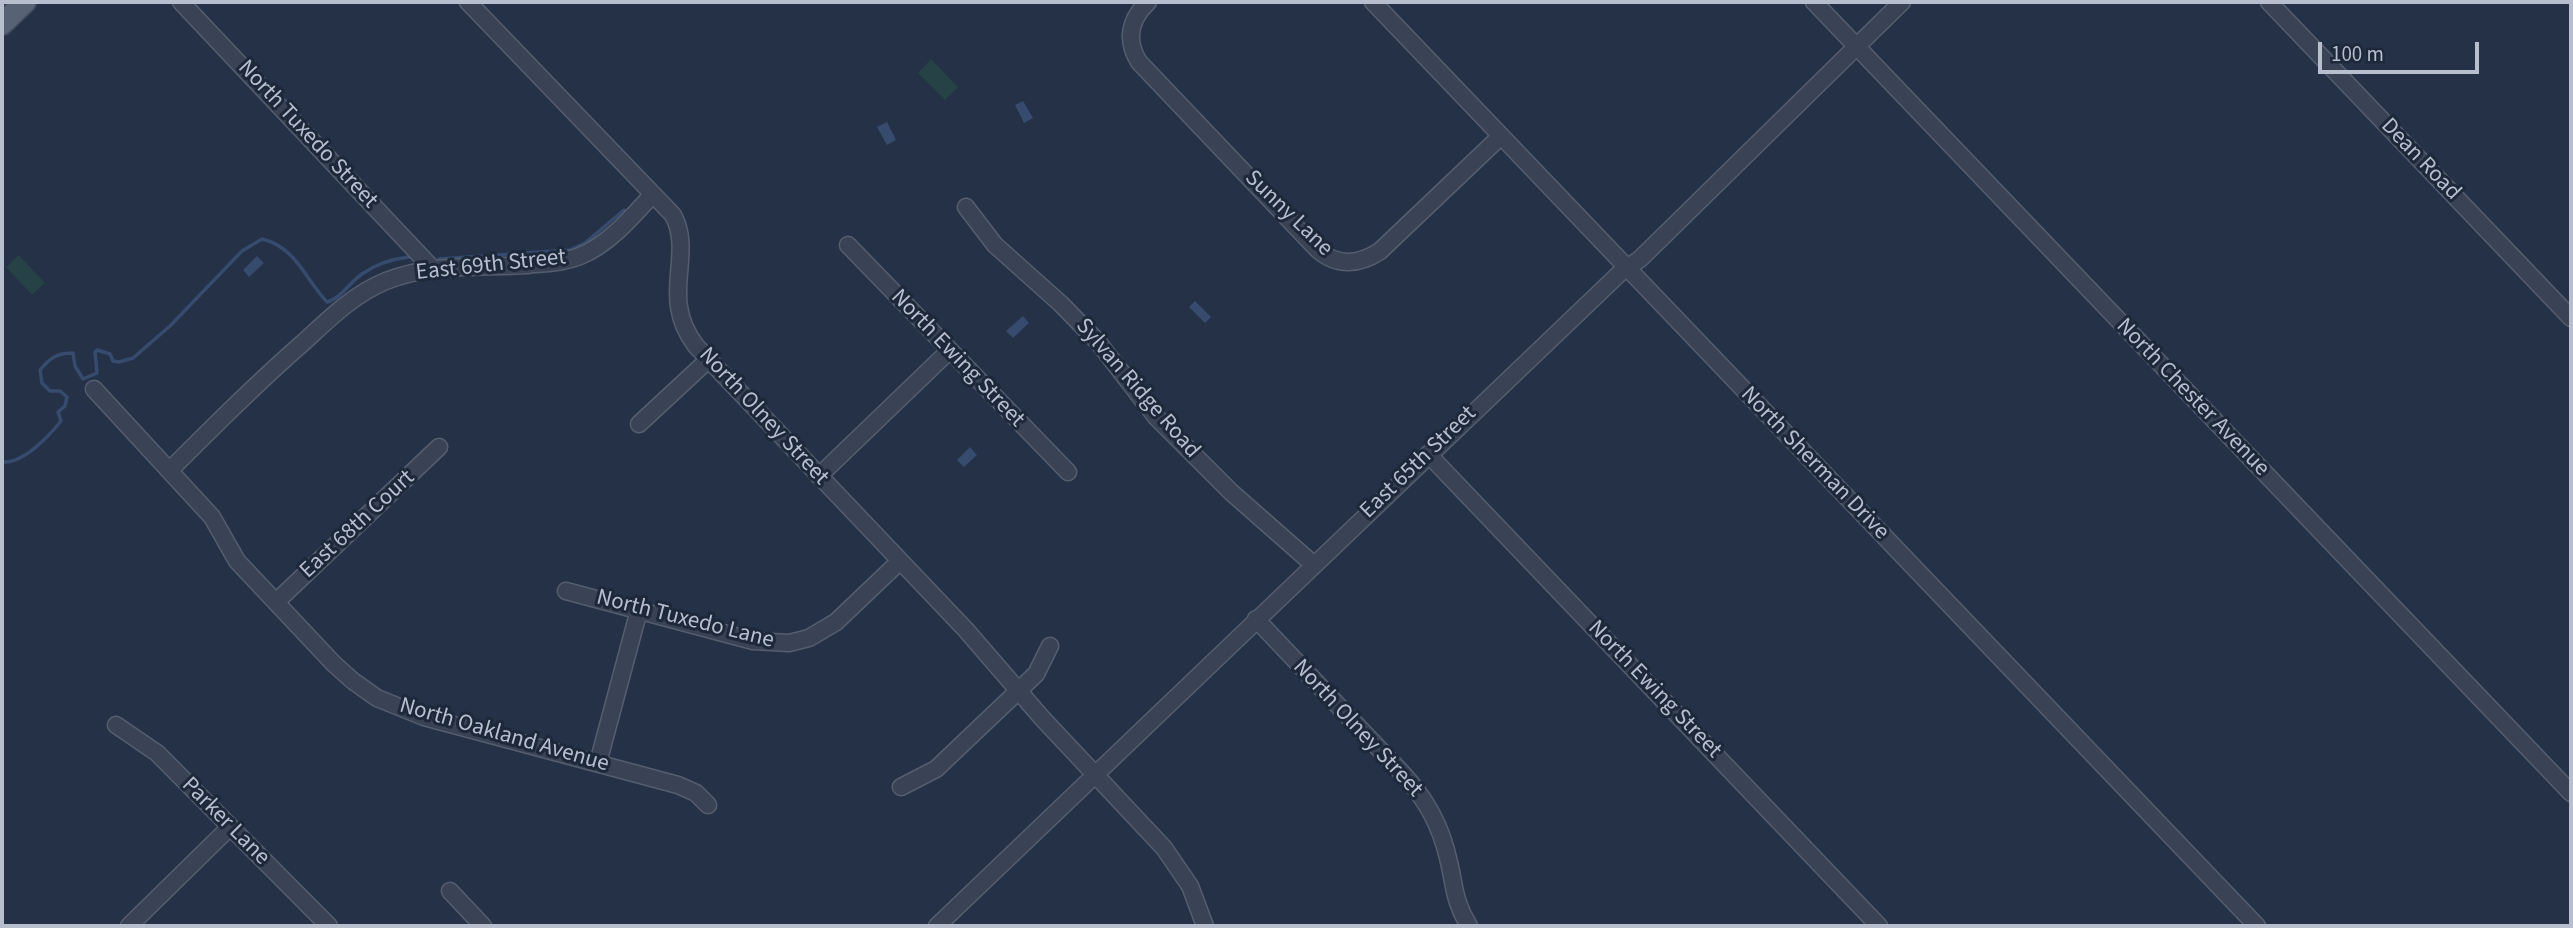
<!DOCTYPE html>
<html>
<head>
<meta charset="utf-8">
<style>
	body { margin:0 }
	#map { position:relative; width:2573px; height:928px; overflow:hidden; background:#243146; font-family:"Source Sans 3",sans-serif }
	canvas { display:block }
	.frame { position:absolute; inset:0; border:4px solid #b7bfce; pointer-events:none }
	.scale { position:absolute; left:2318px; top:42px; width:161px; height:32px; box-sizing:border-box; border:4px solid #b7bfce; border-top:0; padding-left:9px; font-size:21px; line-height:24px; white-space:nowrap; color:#b7bfce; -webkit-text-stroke:5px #1d283a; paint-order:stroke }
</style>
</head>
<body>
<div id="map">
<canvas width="2573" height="928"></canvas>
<div class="frame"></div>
<div class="scale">100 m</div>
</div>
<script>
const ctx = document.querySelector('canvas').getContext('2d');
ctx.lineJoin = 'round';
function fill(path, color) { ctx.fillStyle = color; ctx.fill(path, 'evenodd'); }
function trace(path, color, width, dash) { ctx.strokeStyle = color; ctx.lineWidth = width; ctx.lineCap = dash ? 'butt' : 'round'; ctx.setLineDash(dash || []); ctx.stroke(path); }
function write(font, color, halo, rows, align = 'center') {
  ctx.font = font + ' "Source Sans 3",sans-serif'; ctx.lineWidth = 6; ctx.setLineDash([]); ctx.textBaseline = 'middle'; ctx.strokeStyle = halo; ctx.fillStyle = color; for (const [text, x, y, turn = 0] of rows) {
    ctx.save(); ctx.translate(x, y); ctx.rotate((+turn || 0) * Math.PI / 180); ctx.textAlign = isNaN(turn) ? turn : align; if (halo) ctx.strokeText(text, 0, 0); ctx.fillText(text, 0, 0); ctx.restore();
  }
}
const green = new Path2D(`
	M931 59 958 87 945 100 918 73Z
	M19 255 45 283 32 295 6 267Z`);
const water = new Path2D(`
	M1023 101 1033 118 1024 123 1015 105Z
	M887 122 896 140 887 145 877 127Z
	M257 256 264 263 249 277 243 270Z
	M1195 301 1211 317 1205 323 1189 307Z
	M1023 316 1029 323 1013 338 1006 331Z
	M970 447 977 455 964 467 957 460Z`);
const stream = new Path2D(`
	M439 259 570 250 585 243 624 210
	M2 462C23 464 49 436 61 421L58 412 65 406 67 397 60 391H50L42 383 40 370C50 358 57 353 73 353L75 366 83 379 97 373 95 352 97 350 110 354 113 361 119 362 133 358 140 352 170 326 242 251 262 239C296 247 305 279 327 302 340 299 350 282 362 274 376 264 392 259 409 257`);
const minor = new Path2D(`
	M181 2 432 268
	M468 2 673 215C689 244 674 276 679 307 681 321 687 334 696 346L966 630 1042 718 1164 848 1190 886 1205 926
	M1148 2C1130 19 1125 40 1139 62L1317 249C1337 267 1359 265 1380 251L1501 136
	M1373 2 2257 926
	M1814 2 2571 793
	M2269 2 2571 318
	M966 207 995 245 1061 304 1098 342 1156 417 1231 492 1314 565
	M848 245 1068 472
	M94 389 212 517 237 561 334 664 353 681 377 698 424 717 678 785 696 793 708 805
	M639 424 708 360
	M1428 454 1879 926
	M170 470C214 426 258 382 305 341 330 318 354 294 386 281 431 263 480 268 527 265 545 263 563 263 580 256 608 245 632 217 652 195
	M819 476 949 351
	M566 591 753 641 789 643 809 638 836 622 900 561
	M276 602 439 447
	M1256 619 1404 775C1425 798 1441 827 1448 858 1455 885 1453 900 1469 926
	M116 725 157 753 329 926
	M598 763 639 610
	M901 787 936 769 1036 674 1050 646
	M450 891 483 926
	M129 926 230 827
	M937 926 1620 273 1640 259 1902 2`);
const major = new Path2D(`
	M2 24 25 2`);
const streetNames = [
	["North Tuxedo Street",307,135,47],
	["Dean Road",2420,160,46],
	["Sunny Lane",1288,214,44],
	["East 69th Street",491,266,-6],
	["North Ewing Street",957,359,46],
	["Sylvan Ridge Road",1137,389,49],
	["North Chester Avenue",2192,398,46],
	["North Olney Street",763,417,47],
	["East 65th Street",1419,463,-44],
	["North Sherman Drive",1814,464,46],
	["East 68th Court",358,525,-43],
	["North Tuxedo Lane",685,620,14],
	["North Ewing Street",1654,690,46],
	["North Olney Street",1357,729,47],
	["North Oakland Avenue",504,736,16],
	["Parker Lane",225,822,45]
];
fill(green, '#264246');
fill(water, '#364b6e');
trace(stream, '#364b6e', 3.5);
trace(minor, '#555e6f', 19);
trace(major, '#434c5e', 24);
trace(minor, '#394355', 16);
trace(major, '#576275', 21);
write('23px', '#b7bfce', '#1d283a', streetNames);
</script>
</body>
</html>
